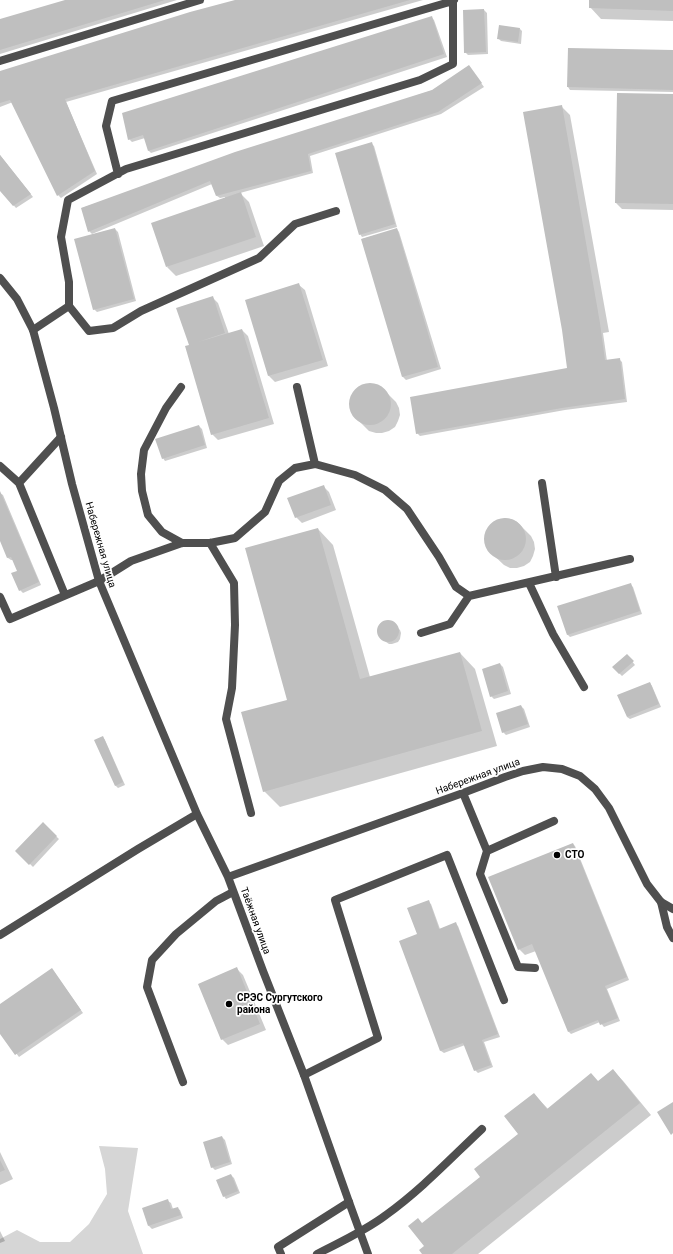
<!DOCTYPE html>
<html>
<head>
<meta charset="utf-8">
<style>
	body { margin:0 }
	canvas { display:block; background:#fff }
</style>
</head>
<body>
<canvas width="673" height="1254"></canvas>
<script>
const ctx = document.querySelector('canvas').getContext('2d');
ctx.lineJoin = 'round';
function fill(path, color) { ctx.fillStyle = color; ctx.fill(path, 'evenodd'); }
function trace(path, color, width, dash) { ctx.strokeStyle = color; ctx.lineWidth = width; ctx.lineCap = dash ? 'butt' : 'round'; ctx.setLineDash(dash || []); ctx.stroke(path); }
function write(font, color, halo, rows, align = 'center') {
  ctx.font = font + ' Roboto,sans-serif'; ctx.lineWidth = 3.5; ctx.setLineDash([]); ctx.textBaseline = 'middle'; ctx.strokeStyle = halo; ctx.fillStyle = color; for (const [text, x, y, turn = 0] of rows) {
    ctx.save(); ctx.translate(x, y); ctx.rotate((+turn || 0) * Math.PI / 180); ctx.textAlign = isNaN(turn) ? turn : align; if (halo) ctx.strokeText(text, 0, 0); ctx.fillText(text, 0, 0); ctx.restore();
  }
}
const green = new Path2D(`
	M99 1146 138 1148 128 1211 143 1254H0V1239L17 1230 40 1242H70L89 1224 107 1194 105 1169Z`);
const shadow = new Path2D(`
	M68 0H177L0 54V20Z
	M239 0H423L66 102 97 174 61 198 58 195 13 102 0 107V72Z
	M590 0H673V21L601 19 590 7Z
	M484 10 487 13 488 54 468 55 465 52Z
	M432 18 434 20 447 57 151 153 149 151 145 138 132 142 129 139Z
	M520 29 522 31 521 44 501 41 498 38Z
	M673 51V92L570 90 568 87Z
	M471 69 484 87 441 114 310 156 313 173 240 193 249 202 264 246 176 276 167 267 225 199V197L220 198 217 196 212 184 92 234 89 231 82 208 433 90Z
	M673 95V210L622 209 616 203Z
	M561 106 570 115 609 332 603 333 607 361 619 359 622 362 627 402 565 410 420 436 417 433 568 369Z
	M371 143 374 146 397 227 362 237 360 234Z
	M0 155 33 197 16 208 0 190Z
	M115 229 118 232 136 301 97 312 94 309Z
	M397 229 399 232 441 369 406 380 403 377 362 239Z
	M299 285 305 290 328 366 275 382 269 376 246 301Z
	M212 297 218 303 229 334 242 330 248 336 274 424 218 440 212 434 190 346Z
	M370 384 382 388 396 402 399 408 400 415 398 421 395 427 389 431 382 433H376L369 431 354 416 350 404 351 398 354 393 358 388 364 385Z
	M199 426 202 429 207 448 165 461 163 458Z
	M323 486 329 492 336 510 302 523 296 517Z
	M0 493 3 495 41 585 23 593 20 590 18 571 13 560H11L8 558 0 539Z
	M505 518 511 519 517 522 531 536 534 542 535 549 533 556 530 562 524 566 517 568H510L504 565 489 551 486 545V533L489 527 493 523 499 520Z
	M318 529 333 545 370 677 460 653 475 669 497 746 280 807 264 791 288 700Z
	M630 584 633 587 642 614 570 637 567 634Z
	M386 621 392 622 400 630 401 633 400 639 398 642 392 644H389L383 640 380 637 378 631 380 624Z
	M627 655 635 665 622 676 613 667Z
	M500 664 503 667 511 694 494 699 491 696Z
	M650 683 652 686 661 707 630 719 627 717Z
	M521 706 524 709 530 727 506 735 503 732Z
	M103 737 105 740 125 785 118 788 115 785Z
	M43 824 59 839 33 867 17 851Z
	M573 844 575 846 629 980 607 989 620 1021 604 1027 600 1022 571 1034 569 1032 536 951 525 955 519 949Z
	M428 902 431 904 440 929 455 924 458 926 500 1037 484 1042 493 1067 478 1073 475 1070 465 1045 444 1053 441 1051 400 941 418 935Z
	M237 969 243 975 266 1030 228 1045 222 1039Z
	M54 972 83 1013 19 1057 0 1032V1005Z
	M613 1070 624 1082 651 1115 478 1254H424L425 1246 422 1224 481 1177 519 1134 534 1094 548 1109 598 1082Z
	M222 1137 225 1140 232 1164 215 1170 212 1167Z
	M0 1152 13 1179 0 1185Z
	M231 1175 234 1178 240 1193 226 1199 224 1196Z
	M168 1201 171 1203 173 1209 177 1208 180 1210 183 1218 152 1229 149 1226 143 1209Z
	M0 1231 5 1241 0 1243Z`);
const building = new Path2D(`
	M65 0H165L0 50V19Z
	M235 0H410L65 99 95 171 57 196 10 100 0 103V71L190 12Z
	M589 0H673V11L589 8Z
	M484 9 486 52 464 53 463 10Z
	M432 16 444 54 148 151 143 135 128 140 122 113Z
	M499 25 520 28 518 42 497 39Z
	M568 48 673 50V90L567 87Z
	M469 65 482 83 438 112 308 154 311 171 216 196 210 181 88 232 81 208 235 152 432 90Z
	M617 93 673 94V204L615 203Z
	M562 105 600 323 605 360 620 358 625 399 562 408 416 434 410 397 567 368 562 330 523 112Z
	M372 142 395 224 359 235 335 153Z
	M0 155 31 194 13 206 0 191Z
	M241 192 256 237 166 267 151 223Z
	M115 228 134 299 93 310 74 239Z
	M397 228 438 367 402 377 361 239Z
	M299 283 323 360 268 376 245 300Z
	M213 296 225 333 198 342 242 329 269 418 211 435 185 346 189 345 176 308Z
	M349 404a21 21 0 1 1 42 0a21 21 0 1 1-42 0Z
	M199 425 205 445 162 459 155 439Z
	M324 485 331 505 295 518 287 498Z
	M0 491 39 582 19 591 11 573 17 571 11 557 7 558 0 541Z
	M484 539a21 21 0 1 1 42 0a21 21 0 1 1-42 0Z
	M318 528 360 679 460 652 482 731 263 792 241 712 287 700 245 548Z
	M631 583 640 611 567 635 557 606Z
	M377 631a11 11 0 1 1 22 0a11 11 0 1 1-22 0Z
	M627 654 634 661 619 674 612 667Z
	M500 663 508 691 490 697 482 669Z
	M650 682 659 704 627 717 617 695Z
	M521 705 528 724 502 733 496 713Z
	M103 736 123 782 115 786 94 740Z
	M43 822 57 836 29 865 15 851Z
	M573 843 627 977 605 986 618 1018 600 1025 598 1020 568 1032 532 944 518 950 488 877Z
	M429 900 439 929 456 922 498 1034 482 1040 491 1065 474 1071 463 1043 440 1051 399 941 417 934 407 908Z
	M237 967 260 1024 221 1040 198 984Z
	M52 968 81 1010 15 1055 0 1034V1004Z
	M613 1069 640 1103 452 1254H422L419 1250 424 1246 408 1226 418 1218 422 1223 480 1177 474 1169 518 1134 504 1116 534 1093 547 1109 591 1073 598 1081Z
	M673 1102V1133L671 1135 657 1112Z
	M222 1136 230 1162 211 1168 203 1142Z
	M0 1160 5 1170 0 1172Z
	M231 1174 238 1191 223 1197 216 1180Z
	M168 1199 171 1209 178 1207 181 1215 148 1226 142 1208Z`);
const service = new Path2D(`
	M0 61 200 0
	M118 174 106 126 112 101 453 1
	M336 211 295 224 259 258 141 311 113 328 89 331 69 306V282L61 237 68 200 126 169 420 80 453 64V1L454 0
	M33 330 69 306
	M181 387 166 408 144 450 141 474 142 491 148 515 162 532 182 543
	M297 387 315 464
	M0 466 19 483 65 595
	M19 483 61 437
	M542 483 556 577
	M210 543 234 583 235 625 232 688 226 719 251 813
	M529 583 553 634 584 687
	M0 597 10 619 99 581 131 561 182 543H210L235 538 265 512 279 481 295 468 315 464 355 475 385 490 407 509 439 557 456 587 469 596 630 559
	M421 633 450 624 469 596
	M463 793 487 851 480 874 518 967 535 968
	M487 851 554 821
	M661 902 667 927 673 938
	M304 1075 378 1038 335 900 447 855 504 1000
	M183 1082 147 987 152 960 176 934 216 901 233 892
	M281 1254 278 1247 349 1202
	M317 1254C340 1242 365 1231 386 1215 421 1190 451 1158 482 1129`);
const minor = new Path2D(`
	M0 278 17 299 33 330 54 408 72 484 99 581 197 814 228 877 263 971 304 1075 349 1202 368 1254
	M228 877 463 793 505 777 523 771 543 767 562 769 580 776 595 789 609 808 647 884 661 902 673 909
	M0 935 138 849 197 814`);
const markers = [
	[557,855,4,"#000"],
	[229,1004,4,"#000"]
];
const streetNames = [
	["Набережная улица",100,545,74],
	["Набережная улица",478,777,-20],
	["Таёжная улица",255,921,70]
];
const poiNames = [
	["СТО",565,855],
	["СРЭС Сургутского",237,998],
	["района",237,1010]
];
fill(green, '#d6d6d6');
fill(shadow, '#0003');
fill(building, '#bfbfbf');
trace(service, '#4f4f4f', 8);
trace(minor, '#4f4f4f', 8);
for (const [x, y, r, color] of markers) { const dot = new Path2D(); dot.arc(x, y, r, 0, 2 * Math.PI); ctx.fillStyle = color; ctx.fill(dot); trace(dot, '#fff', 1.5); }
write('10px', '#000', '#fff', streetNames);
write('bold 10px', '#000', '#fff', poiNames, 'left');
</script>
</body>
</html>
